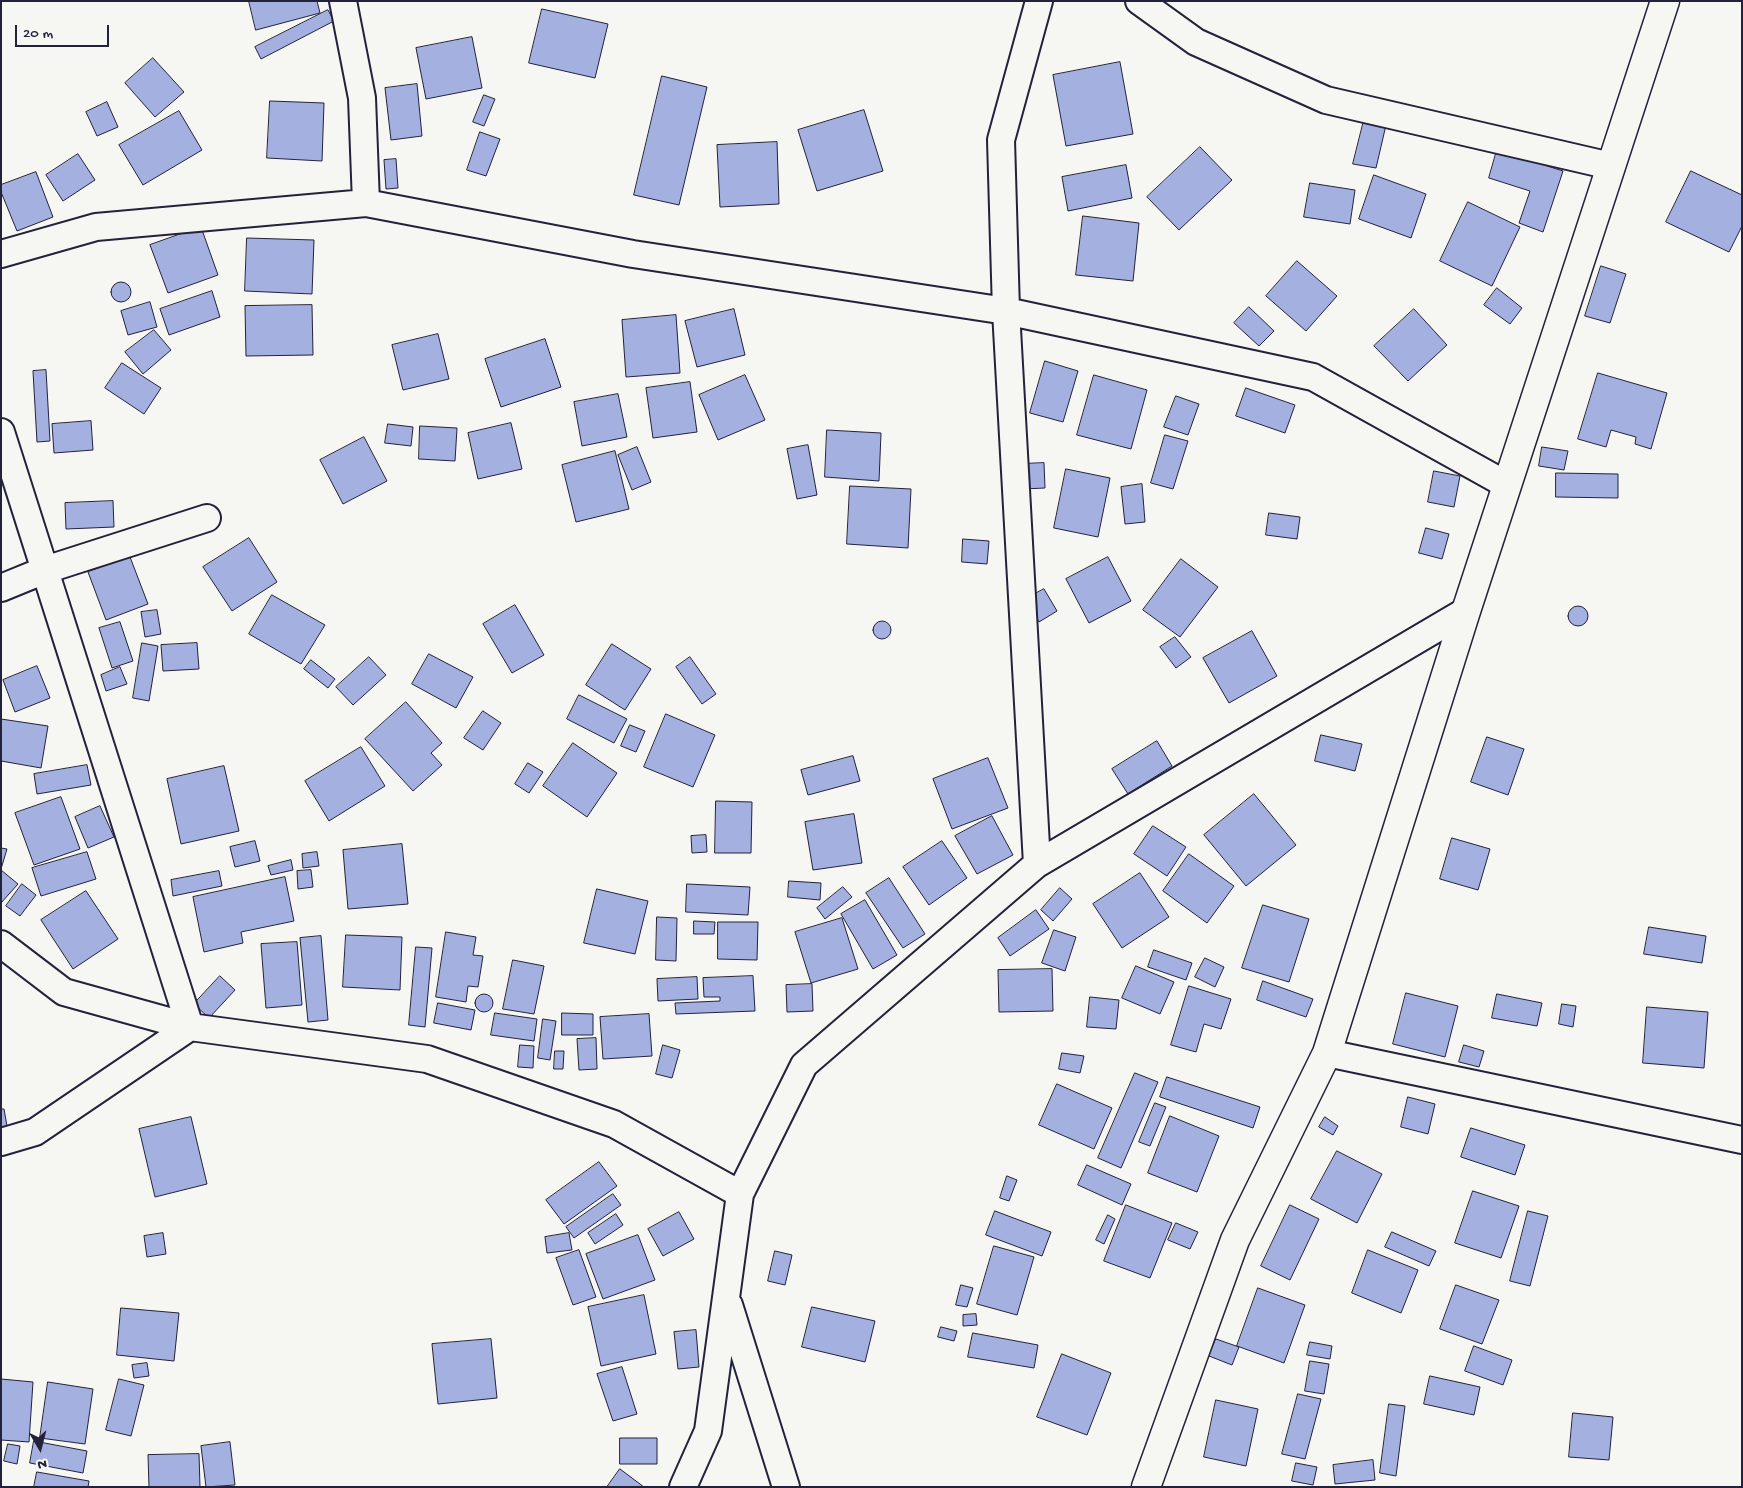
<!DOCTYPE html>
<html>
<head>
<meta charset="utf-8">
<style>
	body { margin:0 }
	#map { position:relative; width:1743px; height:1488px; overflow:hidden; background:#f6f6f2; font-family:"Gochi Hand",sans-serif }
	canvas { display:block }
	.frame { position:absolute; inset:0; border:2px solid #22223b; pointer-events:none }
	.north { position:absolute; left:15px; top:1423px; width:50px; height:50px; -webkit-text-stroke:4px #f6f6f2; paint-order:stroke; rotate:172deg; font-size:14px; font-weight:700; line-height:20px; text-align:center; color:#22223b }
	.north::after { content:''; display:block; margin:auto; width:18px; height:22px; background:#22223b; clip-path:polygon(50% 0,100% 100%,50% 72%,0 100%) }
	.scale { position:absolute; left:15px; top:25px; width:94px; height:22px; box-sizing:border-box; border:2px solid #22223b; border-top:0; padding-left:6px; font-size:15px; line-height:18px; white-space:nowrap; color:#22223b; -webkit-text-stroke:4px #f6f6f2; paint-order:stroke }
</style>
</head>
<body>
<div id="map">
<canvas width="1743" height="1488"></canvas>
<div class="frame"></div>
<div class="north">N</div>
<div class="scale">20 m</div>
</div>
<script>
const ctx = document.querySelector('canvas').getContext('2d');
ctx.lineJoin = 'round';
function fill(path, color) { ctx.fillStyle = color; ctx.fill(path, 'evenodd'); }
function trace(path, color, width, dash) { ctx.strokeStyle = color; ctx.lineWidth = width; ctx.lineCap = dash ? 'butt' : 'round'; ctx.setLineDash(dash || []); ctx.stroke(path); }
const building = new Path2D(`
	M249 1H317L320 13 256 30Z
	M542 9 608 24 595 78 529 63Z
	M328 10 334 21 261 59 255 47Z
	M472 37 482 88 426 99 416 48Z
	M153 58 184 92 155 117 125 83Z
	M1120 62 1133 134 1066 146 1053 75Z
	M662 76 707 87 679 205 634 195Z
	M417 84 422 136 391 140 385 88Z
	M484 95 495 99 484 126 473 122Z
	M270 101 324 103 322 161 267 158Z
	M107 102 118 127 97 136 86 112Z
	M864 110 883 171 817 191 798 130Z
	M179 111 202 150 143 185 119 145Z
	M1364 120 1386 125 1376 168 1353 164Z
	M480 132 500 139 486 176 467 170Z
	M777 142 779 204 720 207 717 145Z
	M1200 147 1232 180 1179 230 1147 197Z
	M1497 150 1563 171 1543 232 1519 223 1530 191 1489 178Z
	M78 154 95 180 63 201 46 175Z
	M396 159 398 188 386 189 384 160Z
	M1126 165 1132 198 1068 211 1062 177Z
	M1691 171 1742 195V226L1729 252 1666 222Z
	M36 172 53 217 17 231 1 192V185Z
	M1374 175 1426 194 1411 238 1359 219Z
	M1310 183 1355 190 1350 224 1304 217Z
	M1468 202 1520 227 1492 286 1440 261Z
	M1083 216 1139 223 1133 281 1076 275Z
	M201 227 218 275 168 293 150 245Z
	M247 238 314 240 312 294 245 291Z
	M1297 261 1337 296 1306 331 1266 296Z
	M1601 266 1626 274 1610 323 1585 316Z
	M111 292a10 10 0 1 1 20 0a10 10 0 1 1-20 0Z
	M1497 288 1522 308 1510 324 1484 305Z
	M212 291 220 317 169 335 160 309Z
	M150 302 157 327 128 335 121 311Z
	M312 305 313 355 246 356 245 306Z
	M1249 307 1274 331 1259 346 1234 323Z
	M734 309 745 355 697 367 685 321Z
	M1414 309 1447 345 1408 381 1374 346Z
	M676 315 680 373 626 377 622 320Z
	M154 330 171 350 143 374 125 352Z
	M438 334 449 379 403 390 392 345Z
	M545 339 561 387 501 407 485 359Z
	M1045 361 1078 371 1063 422 1030 413Z
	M122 363 161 388 144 414 105 388Z
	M46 370 50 441 37 442 33 371Z
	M1598 373 1667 393 1651 449 1635 444 1636 437 1611 430 1606 447 1578 439Z
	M745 375 765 420 718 440 699 395Z
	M1094 375 1147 390 1131 449 1077 435Z
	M690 382 697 432 653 438 646 388Z
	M1246 388 1295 405 1285 433 1236 416Z
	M618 394 627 437 582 446 574 402Z
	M1176 396 1199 404 1188 435 1164 427Z
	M91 421 93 450 54 453 52 424Z
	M511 423 522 469 478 479 468 433Z
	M388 424 413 427 411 446 385 443Z
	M420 426 457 428 455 461 419 459Z
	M827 430 881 433 879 481 825 477Z
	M1165 435 1188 441 1173 489 1151 483Z
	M364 437 387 481 343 504 320 460Z
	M808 445 817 495 797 499 787 449Z
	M637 447 651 482 632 490 618 455Z
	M1542 447 1568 451 1564 470 1539 466Z
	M615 451 629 509 576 522 562 465Z
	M1044 463 1045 488 1023 489 1022 464Z
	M1066 469 1110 478 1098 537 1054 528Z
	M1434 471 1460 476 1454 507 1428 502Z
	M1556 473 1618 474V498L1556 497Z
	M1142 484 1145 522 1125 524 1121 487Z
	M850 486 911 489 908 548 847 544Z
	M113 501 114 527 66 529 65 503Z
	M1269 513 1300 517 1297 539 1266 535Z
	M1426 528 1449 534 1442 559 1419 553Z
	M249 538 277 582 232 611 203 567Z
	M963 539 989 541 987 564 962 562Z
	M130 557 148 604 106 620 88 572Z
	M1108 557 1131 601 1089 623 1066 579Z
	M1181 559 1218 587 1180 637 1143 610Z
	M1044 589 1057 611 1039 622 1026 599Z
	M272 595 325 625 301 664 249 634Z
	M515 605 544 655 512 673 483 624Z
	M1568 616a10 10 0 1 1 20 0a10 10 0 1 1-20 0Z
	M157 610 161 634 145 637 141 612Z
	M873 630a9 9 0 1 1 18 0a9 9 0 1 1-18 0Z
	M120 622 133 661 112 668 99 628Z
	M1252 631 1277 676 1229 703 1203 658Z
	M1175 637 1191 657 1176 668 1160 647Z
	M142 643 158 646 149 701 133 698Z
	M197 643 199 669 163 671 161 645Z
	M612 644 651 669 625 710 586 685Z
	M429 654 473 677 456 708 412 684Z
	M369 657 386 675 353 705 336 687Z
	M690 657 716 694 702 704 676 667Z
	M311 660 335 679 328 688 304 669Z
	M37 666 50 698 15 712 3 680Z
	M120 667 127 684 106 691 101 675Z
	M579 695 627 719 614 743 567 719Z
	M406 702 442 743 431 753 442 765 413 791 365 739Z
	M483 711 501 723 483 750 464 738Z
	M666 714 715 735 693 787 644 767Z
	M1 719 48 726 41 768 1 761Z
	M630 725 645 731 636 752 621 746Z
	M1321 735 1362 744 1355 771 1315 761Z
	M1487 737 1524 749 1508 795 1471 782Z
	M1157 741 1172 766 1128 794 1112 769Z
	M573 743 617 773 587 817 543 786Z
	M361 747 385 786 329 821 305 781Z
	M853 756 860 781 808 795 801 770Z
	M988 758 1008 808 952 829 933 779Z
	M528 763 543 772 529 793 515 784Z
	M87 765 91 785 37 794 34 774Z
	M224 766 239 831 181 844 167 779Z
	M1254 794 1296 845 1246 886 1204 835Z
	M61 797 80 849 34 865 15 813Z
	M716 801 752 802 751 853H715Z
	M100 806 114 837 88 848 75 817Z
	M854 814 862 863 813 870 805 822Z
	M992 816 1013 855 977 874 955 836Z
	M1153 826 1186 847 1167 876 1134 854Z
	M706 835 707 852 692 853 691 836Z
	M1452 838 1490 849 1478 890 1440 879Z
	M255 841 260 861 235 867 230 847Z
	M942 841 967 878 929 905 903 867Z
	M402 844 408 904 348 909 343 850Z
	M1 848 7 849 1 869Z
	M87 852 96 879 41 896 32 868Z
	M317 852 319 866 303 868 302 854Z
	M1189 854 1234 886 1207 923 1163 891Z
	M291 860 293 870 271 875 268 866Z
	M1 870 18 884 1 903Z
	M311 870 313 887 298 889 297 871Z
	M219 871 222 886 173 896 171 880Z
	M1140 873 1169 917 1122 948 1093 904Z
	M285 877 294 921 241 932 243 943 204 952 193 897Z
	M889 878 925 934 903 948 866 893Z
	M789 881 821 883 820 900 788 897Z
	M22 884 36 895 20 916 6 906Z
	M687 884 750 887 748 915 686 912Z
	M843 887 852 897 825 919 817 908Z
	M1060 888 1072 899 1053 921 1041 910Z
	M597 889 648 901 635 954 584 943Z
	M86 891 118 939 73 969 41 920Z
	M865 900 897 955 873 969 841 914Z
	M1263 905 1309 919 1289 982 1242 968Z
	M1036 910 1049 929 1010 956 998 938Z
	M657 917 677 918 676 961 656 960Z
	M842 918 858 969 811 983 795 932Z
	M694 921 715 922 714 934H694Z
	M718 922H758L757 960 718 959Z
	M1649 927 1706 936 1702 963 1644 954Z
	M1054 930 1076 937 1065 971 1042 963Z
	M446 932 476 937 473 955 483 956 478 987 468 986 466 1002 436 997Z
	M346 935 402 937 400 990 343 987Z
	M321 936 328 1020 308 1022 300 938Z
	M297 942 302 1005 266 1008 261 944Z
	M416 947 432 948 425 1027 409 1025Z
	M1154 950 1192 963 1186 980 1148 967Z
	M1205 958 1224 967 1215 987 1195 977Z
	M513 960 544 966 534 1014 503 1009Z
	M1136 966 1174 982 1160 1014 1122 998Z
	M1052 969 1053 1011 999 1012 998 970Z
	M220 976 235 990 209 1018 194 1004Z
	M753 976 755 1011 676 1014 675 1003 720 1001V997H704L703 978Z
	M697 977 698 999 658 1001 657 979Z
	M1263 981 1313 999 1306 1017 1257 1000Z
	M812 984 813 1011 787 1012 786 985Z
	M1189 986 1231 999 1221 1029 1204 1024 1196 1052 1171 1045Z
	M1406 993 1458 1006 1445 1057 1393 1044Z
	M475 1003a9 9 0 1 1 18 0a9 9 0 1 1-18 0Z
	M1497 994 1542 1003 1537 1026 1492 1018Z
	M1090 997 1119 1000 1116 1029 1087 1027Z
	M438 1003 475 1010 471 1030 434 1023Z
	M1562 1004 1576 1006 1573 1027 1559 1024Z
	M1647 1007 1708 1012 1704 1068 1643 1063Z
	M495 1013 537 1019 534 1041 491 1035Z
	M562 1013 593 1014V1035H562Z
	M649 1014 652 1056 603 1059 600 1017Z
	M543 1019 556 1021 550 1060 538 1058Z
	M596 1038 597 1069 579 1070 577 1039Z
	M520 1045 534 1046 533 1068 518 1067Z
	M663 1045 680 1050 672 1078 656 1074Z
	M1464 1045 1484 1051 1479 1067 1459 1062Z
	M555 1051H564L563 1069H554Z
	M1062 1053 1084 1056 1080 1073 1059 1069Z
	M1135 1073 1158 1082 1121 1168 1098 1158Z
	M1167 1077 1260 1107 1253 1128 1160 1097Z
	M1057 1084 1112 1108 1094 1149 1039 1125Z
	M1408 1097 1435 1104 1428 1134 1401 1127Z
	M1155 1103 1166 1107 1150 1146 1139 1142Z
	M1 1109H4L7 1126 1 1127Z
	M1170 1116 1219 1136 1197 1192 1148 1173Z
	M191 1117 207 1184 155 1197 139 1129Z
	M1325 1117 1338 1126 1333 1135 1319 1127Z
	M1471 1128 1525 1145 1515 1175 1461 1157Z
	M1337 1151 1382 1174 1357 1223 1311 1199Z
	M599 1162 617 1186 564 1224 546 1200Z
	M1087 1165 1131 1184 1122 1205 1078 1185Z
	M1007 1176 1017 1180 1009 1201 1000 1198Z
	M1473 1191 1519 1206 1501 1258 1455 1243Z
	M613 1194 621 1205 574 1238 566 1227Z
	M1126 1205 1172 1223 1150 1278 1104 1261Z
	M1290 1205 1319 1219 1290 1280 1261 1266Z
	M995 1211 1051 1232 1042 1256 986 1235Z
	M1528 1211 1548 1216 1530 1286 1510 1281Z
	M679 1212 694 1239 663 1256 648 1229Z
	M616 1214 623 1225 595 1244 588 1233Z
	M1108 1215 1115 1219 1104 1244 1096 1240Z
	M1176 1223 1198 1232 1190 1249 1168 1240Z
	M1392 1232 1436 1251 1429 1266 1385 1247Z
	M163 1233 166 1254 147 1257 144 1236Z
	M569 1233 572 1250 547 1253 545 1237Z
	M638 1235 655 1280 603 1299 586 1254Z
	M994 1246 1034 1257 1017 1315 977 1304Z
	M579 1250 596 1297 573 1305 556 1258Z
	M1368 1250 1418 1270 1401 1313 1352 1293Z
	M775 1251 792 1255 785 1285 768 1281Z
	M961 1285 973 1288 967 1307 956 1305Z
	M1456 1285 1499 1300 1482 1344 1440 1329Z
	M1258 1288 1305 1305 1284 1363 1237 1346Z
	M644 1295 656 1354 601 1366 588 1307Z
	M812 1307 875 1321 865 1362 802 1347Z
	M121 1308 179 1313 174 1361 117 1355Z
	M976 1314 977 1325 963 1326V1315Z
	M941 1327 957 1331 954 1341 938 1337Z
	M696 1330 699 1367 678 1369 674 1332Z
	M973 1333 1038 1345 1034 1368 968 1357Z
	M491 1339 497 1398 438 1404 432 1344Z
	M1216 1339 1239 1347 1232 1365 1209 1356Z
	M1310 1342 1332 1346 1330 1359 1307 1355Z
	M1474 1346 1512 1360 1503 1385 1465 1371Z
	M1062 1354 1111 1373 1087 1435 1037 1417Z
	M1310 1361 1329 1364 1324 1394 1305 1391Z
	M147 1363 149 1376 134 1378 132 1365Z
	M622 1367 637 1414 613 1421 597 1374Z
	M1430 1376 1480 1387 1474 1415 1424 1404Z
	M1 1379 33 1382 29 1442 1 1440Z
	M119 1379 144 1385 131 1436 106 1430Z
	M48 1382 93 1389 85 1444 40 1438Z
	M1298 1394 1321 1399 1305 1459 1282 1454Z
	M1216 1400 1258 1409 1246 1466 1204 1457Z
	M1389 1404 1405 1406 1396 1476 1380 1473Z
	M1573 1413 1613 1417 1609 1460 1569 1457Z
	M620 1438H657V1464H620Z
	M34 1441 87 1451 83 1473 30 1463Z
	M230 1442 235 1485 206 1487 201 1446Z
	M8 1444 20 1446 17 1464 4 1461Z
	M199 1454 200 1487H149L148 1455Z
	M1373 1460 1375 1480 1335 1484 1333 1465Z
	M1296 1463 1317 1467 1313 1485 1292 1481Z
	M620 1469 644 1487H607Z
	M37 1472 89 1481 88 1487H34Z`);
const minor = new Path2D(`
	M343 1 362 98 366 203
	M1139 1 1196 42 1326 100 1611 166
	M1 254 96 227 366 203 633 254 1006 311 1313 377 1507 485
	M1 432 190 1027 35 1132 1 1142
	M1 588 45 570 207 518
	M1037 864 1006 311 1001 140 1039 1
	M1 944 64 992 190 1027 427 1059 614 1124 740 1194
	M1327 1053 1742 1140
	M729 1305 786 1487
	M683 1487 708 1431 740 1194 804 1065 1037 864 1466 611`);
const tertiary = new Path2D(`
	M1146 1487 1235 1240 1327 1053 1466 611 1665 1`);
fill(building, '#a4b0e0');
trace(building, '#22223b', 1);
trace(minor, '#22223b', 30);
trace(tertiary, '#22223b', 31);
trace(minor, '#f6f6f2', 26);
trace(tertiary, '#f6f6f2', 28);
</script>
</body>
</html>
